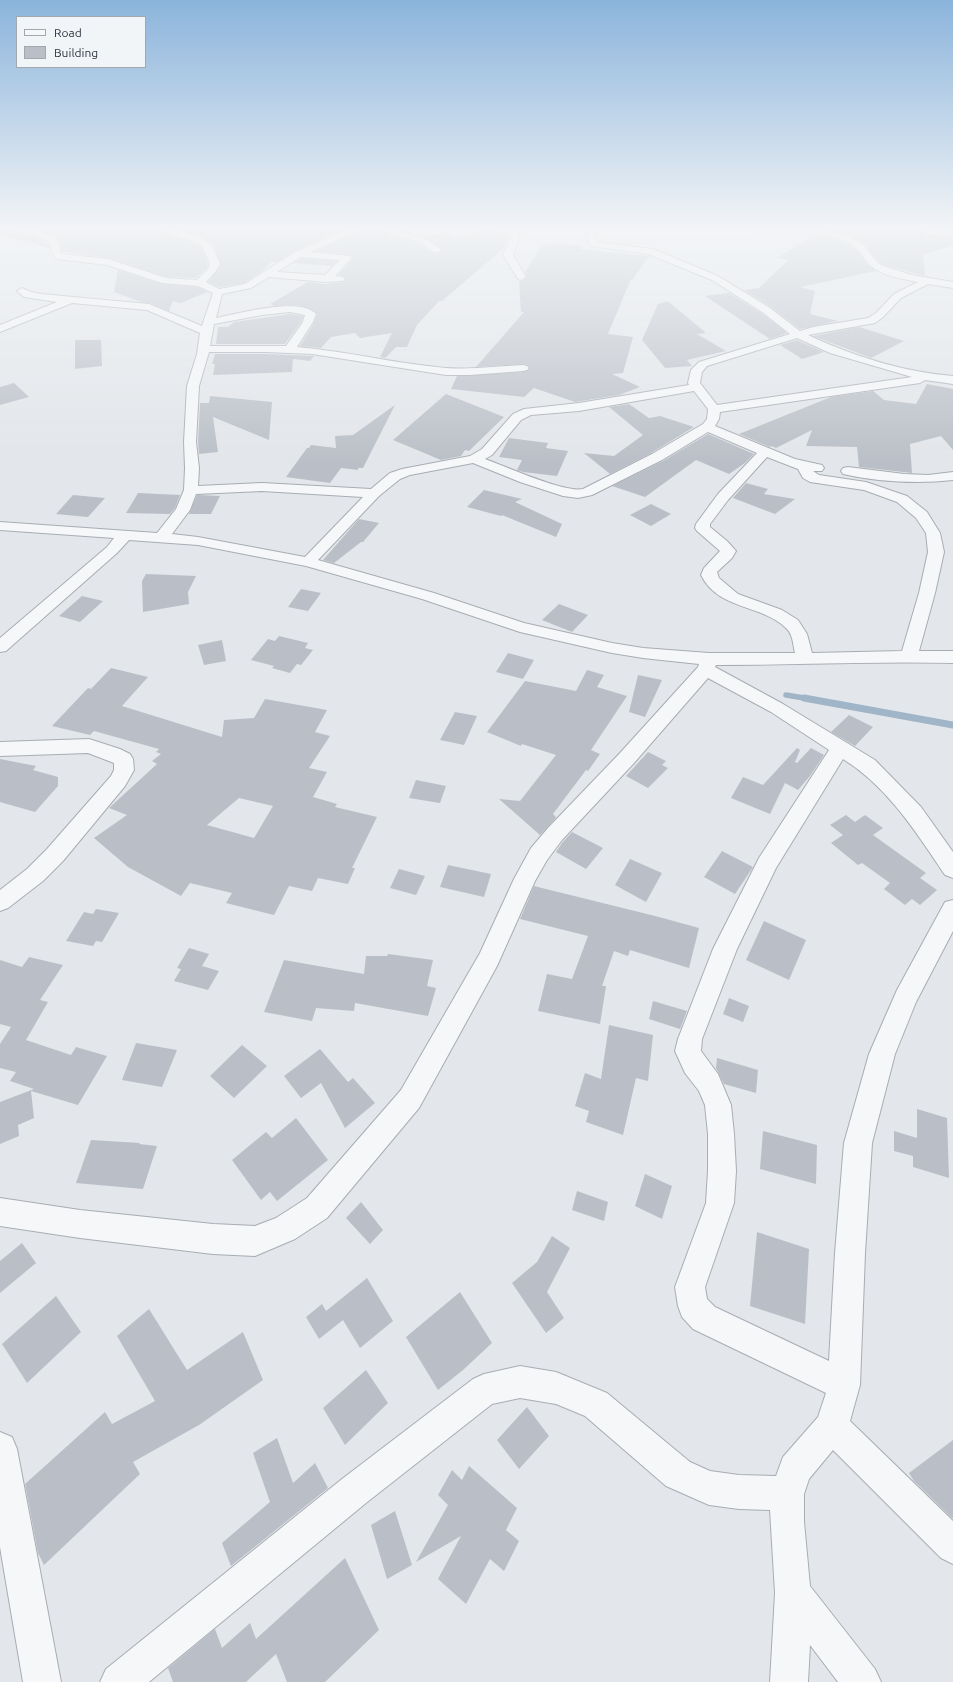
<!DOCTYPE html>
<html>
<head>
<meta charset="utf-8">
<style>
	body { margin:0 }
	#map { position:relative; width:953px; height:1682px; overflow:hidden; background:#e3e6ea; font-family:Ubuntu,sans-serif }
	canvas { display:block }
	.legend { position:absolute; left:16px; top:16px; width:130px; height:52px; box-sizing:border-box; background:#f2f5f7; border:1px solid #a3a8ae; margin:0; padding:5px 7px; list-style:none; font-size:12px; color:#2c3441 }
	.legend li { display:flex; align-items:center; gap:8px; height:20px }
	.legend b { width:20px; border:1px solid #a3a8ae }
</style>
</head>
<body>
<div id="map">
<canvas width="953" height="1682"></canvas>
<ul class="legend">
<li><b style="height:5px;background:#f5f7f9"></b>Road</li>
<li><b style="height:11px;background:#babfc7"></b>Building</li>
</ul>
</div>
<script>
const ctx = document.querySelector('canvas').getContext('2d');
ctx.lineJoin = 'round';
function trace(path, color, width, dash) { ctx.strokeStyle = color; ctx.lineWidth = width; ctx.lineCap = dash ? 'butt' : 'round'; ctx.setLineDash(dash || []); ctx.stroke(path); }
function fill(path, color) { ctx.fillStyle = color; ctx.fill(path, 'evenodd'); }
const streamFar1 = new Path2D(`
	M786 695 810 699`);
const stream = new Path2D(`
	M804 698 953 725`);
const building = new Path2D(`
	M1 229H15L17 232 46 241 49 248 0 234Z
	M32 229H161L162 232 198 245 202 248 208 264 207 268 196 278 166 277 108 258 61 251 60 242 55 236 45 231Z
	M176 229H345L294 251 277 262H272L261 272 244 283 219 287 208 282 221 265 213 245 201 236Z
	M360 229H383L391 236 419 243 430 252 436 254 440 253 442 249 423 236 447 232 458 238 483 229H489L510 235 504 248 442 301H439L417 325 407 347H396L385 358 380 357 392 333 360 338 355 333 331 337 321 348 300 346 314 323 317 314 309 308 297 305 275 306 270 304 308 282 326 284 344 282 346 278 343 276 338 275 353 259V257L350 255 316 251 359 232Z
	M823 229H922L924 234 953 235V246L923 254 925 276 884 265 878 261 863 242 844 233Z
	M814 235 830 237 850 245 858 252 868 265 876 271 800 287 815 291 810 314 838 321 800 329 771 307 744 290 759 288 788 260 777 258Z
	M550 243 583 246 581 249 650 256 632 280 631 279 608 334 633 337 623 373 612 374 640 387 619 395 575 402 534 388 535 387 524 397 451 389 457 376 523 372 530 369 528 365 523 364 476 367 524 312H521L519 282 527 277 525 272 542 244 549 246Z
	M300 258H301L337 261 332 266 293 263Z
	M118 270 162 284 198 287 207 292 181 303 173 301 169 311 150 303 141 302 114 292Z
	M729 293 761 313 787 333 770 339 705 296Z
	M665 302H669L706 333 697 334 726 351 687 360 692 366 665 368 642 340 658 304Z
	M290 314 303 316 302 321 285 344H216L218 327H228L234 322Z
	M859 327 904 341 871 358 813 336Z
	M75 340H101L102 366 75 369Z
	M797 340 824 352 802 359 780 345Z
	M215 354H266L314 356 310 361 293 359 292 372 213 375 215 364H212Z
	M14 383 29 397 0 405V387Z
	M927 384 953 389V450L941 436 910 444 912 473 859 467 857 447 806 446 812 430 776 448 772 446 770 447 739 434 831 397 873 391 884 400 916 404Z
	M446 394 504 417 469 451 465 450 461 456 441 460 393 440Z
	M210 396 272 402 269 440 213 417 218 452 199 454 198 442 200 403H209Z
	M629 404 649 418 660 416 694 427 651 453 610 474 584 453 614 456 643 435 609 407Z
	M395 405 363 468H358V470L341 468 330 483 286 477 307 448H309L311 445 336 448 335 436 353 435Z
	M708 434 754 454 745 463 729 474 696 460 645 497 612 486 663 461Z
	M509 438 548 443 546 448 568 451 557 476 523 472 517 470 522 460 499 457Z
	M746 483 768 489 764 494 795 499 775 514 733 498Z
	M484 490 522 499 515 502 562 524 556 537 502 515 501 516 467 507Z
	M138 493 180 495 175 508 170 514 126 513Z
	M73 495 105 498 88 517 56 514Z
	M197 495H199L220 496 211 514H189Z
	M651 504 671 514 651 526 630 515Z
	M359 519 379 523 363 542H361L334 563 323 560Z
	M146 574 196 576 188 592 189 604 143 612 142 581Z
	M301 589 321 593 308 611 288 607Z
	M82 596 103 601 80 622 59 616Z
	M559 604 588 615 572 632 542 620Z
	M279 636 308 643 305 648 313 650 301 665 297 664 290 673 272 668 274 666 251 660 268 639 275 641Z
	M222 640 226 661 204 665 198 645Z
	M508 653 534 660 523 679 496 672Z
	M111 668 148 677 122 706 222 737 224 720 254 718 265 699 327 710 315 732 330 736 309 768 327 772 313 797 337 804 335 807 377 817 352 868H355L348 884 318 878 312 891 289 886 274 915 226 903 232 893 190 883 181 896 128 867 94 838 127 815 109 808 157 764 152 761 161 754 156 752 159 749 94 731 90 735 52 726 88 688 91 689ZM239 798 273 806 254 838 207 825Z
	M587 670 604 675 597 687 627 696 591 750 600 754 588 771 586 770 553 814 556 817 555 819 540 835 499 799 520 801 556 755 522 744 521 746 487 732 525 681 576 691Z
	M638 675 662 680 645 717 629 712Z
	M455 712 477 716 464 745 440 740Z
	M849 715 873 727 855 746 831 732Z
	M797 748 800 750 795 762 797 763 811 748 824 755 810 776 798 790 785 783 770 814 731 798 743 777 763 785Z
	M648 752 666 761 662 765 668 768 648 788 626 776Z
	M0 759 36 766 33 770 58 777V786L35 812 0 802Z
	M416 780 446 786 440 803 409 798Z
	M846 815 855 822 865 815 883 828 873 835 926 873 920 878 937 890 920 905 912 899 905 905 884 889 890 883 862 863 858 865 831 843 843 835 830 825Z
	M572 832 603 848 586 869 556 852 562 843Z
	M722 851 753 867 735 894 704 877Z
	M630 859 662 873 646 902 615 885Z
	M448 865 491 874 484 897 440 887Z
	M399 869 425 876 416 895 390 888Z
	M534 886 659 917 699 928 689 968 630 950 628 956 614 951 602 986H606L600 1024 538 1011 547 974 572 979 588 936 520 919Z
	M96 909 119 913 102 942 96 941 93 946 66 941 84 912 93 914Z
	M764 921 806 940 789 980 746 960Z
	M189 948 209 954 202 966 219 971 208 990 174 981 181 969 177 968Z
	M388 954 433 960 427 986 436 988 428 1016 355 1003 354 1011 316 1008 312 1021 264 1012 284 960 364 974 366 956H387Z
	M29 957 63 965 40 1000 48 1002 26 1040 71 1055 76 1047 107 1056 78 1105 31 1091 34 1118 18 1125 19 1136 0 1144V1102L34 1089 10 1081 16 1072 0 1068V1044L11 1027 0 1024V960L22 967Z
	M729 998 749 1006 743 1022 723 1014Z
	M653 1001 687 1011 680 1029 649 1019Z
	M609 1025 653 1035 648 1081 636 1078 623 1135 586 1122 589 1111 575 1106 585 1073 601 1079Z
	M136 1043 177 1050 162 1087 122 1080Z
	M242 1045 267 1066 234 1098 210 1076Z
	M320 1049 348 1082 353 1078 375 1103 345 1128 321 1083 301 1098 284 1076Z
	M717 1058 758 1070 756 1093 724 1084 716 1068Z
	M917 1109 947 1118 949 1178 913 1167V1156L894 1151V1131L917 1138Z
	M296 1118 328 1160 277 1201 270 1192 261 1200 232 1160 266 1132 272 1138Z
	M763 1131 817 1145 816 1184 760 1169Z
	M91 1140 140 1143 139 1144 157 1146 143 1189 76 1183Z
	M645 1174 672 1186 662 1219 635 1206Z
	M577 1191 608 1202 604 1221 572 1210Z
	M361 1202 383 1230 370 1244 346 1218Z
	M757 1232 809 1249 805 1324 750 1306Z
	M552 1236 570 1248 547 1292 564 1318 546 1333 512 1283 537 1262Z
	M22 1243 36 1263 0 1293V1261Z
	M367 1278 393 1321 360 1348 343 1320 319 1339 306 1317 322 1304 326 1311Z
	M460 1292 492 1343 463 1370 438 1390 406 1337Z
	M56 1296 81 1332 27 1383 2 1344Z
	M149 1309 187 1370 243 1332 263 1380 199 1425 133 1462 140 1474 44 1565 38 1553 25 1484 105 1412 112 1424 155 1401 117 1336Z
	M366 1370 388 1403 345 1445 323 1408Z
	M527 1407 549 1436 519 1469 497 1440Z
	M277 1438 293 1483 315 1463 328 1488 231 1566 222 1543 270 1502 253 1453Z
	M953 1440V1518H952L914 1481 909 1473Z
	M469 1466 517 1508 506 1530 519 1541 504 1571 490 1559 466 1604 438 1579 461 1536 416 1562 448 1505 438 1495 452 1470 462 1480Z
	M395 1511 412 1565 387 1579 371 1525Z
	M345 1558 379 1630 325 1682H287L276 1654 246 1682H173L168 1668 215 1629 222 1648 250 1623 256 1639Z`);
const minor = new Path2D(`
	M16 229C26 229 51 231 58 241 60 244 60 249 60 253L63 254 108 259 166 278 197 280 208 269 210 264 203 247 199 244 163 231 162 229C173 228 201 235 210 244 215 249 217 258 220 264L215 272 206 282 219 289 245 284 295 252 348 229H359L358 231 310 252 350 256 352 258 350 260 335 276 343 277 345 279 343 281 326 282 269 277 251 288 222 294 216 318C236 314 301 296 316 314L313 322 297 347C347 351 396 364 446 368 472 370 497 366 523 365L527 366 529 368 527 370 523 371 470 375H446L312 354 266 352H209L199 386 196 442 199 468 198 486 262 483 371 489 390 473 402 469 470 456 482 449 513 414 524 409 579 403 689 385 688 383 691 370 699 362 790 334 762 312 712 280 648 254 591 246 589 243 587 229H595L597 242 653 249 718 276 770 308 800 331 813 327 868 318 876 313 894 294 918 282C903 279 880 276 869 264 863 258 860 249 851 244 827 229 785 232 758 232L754 229H816L843 234 862 243 877 262 883 266 912 275 953 282V288L928 284 901 298 883 317 875 323 808 335C853 356 903 372 953 376V384L925 380 920 383 720 412 719 419 715 426 795 459 822 465 824 468 822 471H813L819 475 866 482 907 496 927 512 940 533 944 552 935 593 919 651H953V663C874 661 795 665 716 665L715 667 783 704 875 760 921 807 953 852V878L945 875C916 832 888 787 843 759L776 868 737 949 702 1039 701 1051 718 1074 731 1105 734 1134 736 1171 734 1203 705 1287 707 1299 715 1307 829 1361 835 1253 844 1143 869 1054 897 990 945 902 953 900V931L916 1002 895 1054 872 1143 865 1253 860 1385 850 1421 953 1521V1564L941 1558 833 1450 809 1479 804 1494V1522L810 1586 875 1669 881 1682H838L810 1645 808 1682H770L775 1593 770 1510 739 1509 709 1505 666 1486 585 1416 556 1404 520 1398 492 1404 366 1503 149 1682H100L106 1669 342 1479 473 1379 484 1374 520 1366 556 1372 607 1393 690 1462 710 1471 739 1475 776 1476 783 1457 818 1417 826 1393 693 1329 682 1317 678 1306 675 1287 706 1203 708 1171V1134L705 1105 699 1091 685 1073 675 1051 678 1039 713 949 759 858 829 750 771 712 708 678 634 763 562 840 547 860 535 881 497 966 419 1108 327 1218 295 1239 255 1256 213 1254 80 1238 0 1226V1198L80 1210 213 1224 255 1226 276 1218 307 1198 401 1090 480 953 514 879 531 848 548 828 620 753 698 667 699 664 643 658 612 653 520 632 422 599 306 566 198 545 129 540 117 553 6 651 0 652V638L107 547 114 538 0 530V522L157 533 176 509 184 490 185 468 184 442 187 386 197 354 200 333 147 310 72 303 0 332V325L57 302 24 297 17 291 22 288 31 292 41 294 149 304 202 326 213 293 198 286 162 283 107 265 57 259C49 253 53 246 47 240L17 231ZM300 257H301L340 260 325 275 277 272ZM290 312 305 315 303 322 286 346H210L214 324 262 315ZM797 338 830 353 912 377 717 405 700 383 702 372 707 366ZM694 391 708 409 707 419 703 424 652 454 583 489C564 493 505 466 485 459L492 455 521 420 531 415 579 411ZM708 432 757 453 718 494 696 524 695 528 697 531 720 551 704 568 701 575C718 610 761 604 786 628 793 634 793 645 795 653H709L643 648 612 643 524 623 434 593 318 560 379 496 400 479 410 475 473 463 520 482 563 496 578 498 592 495 662 460ZM767 457 798 469 803 478 810 482 864 490 897 502 916 518 926 533 928 552 919 593 902 651 812 653 807 634 798 620 782 610 738 594 719 578 717 572 732 558 736 551 727 541 710 527V524L728 500ZM262 491 363 497 305 557 198 537 172 534 190 510 196 494Z
	M384 229C401 229 429 237 441 250L439 252C430 254 427 245 420 242 409 237 391 239 384 229Z
	M511 229H519L520 235 513 255 526 277 521 280 518 279 503 255 512 235Z
	M848 467 904 474 928 475 953 472V480C919 484 877 482 843 474L841 471 843 468Z
	M89 739 120 749 130 754 133 759 134 770 125 786 63 861 43 881 8 908 0 911V890L27 869 47 849 111 776 114 770V763L88 753 0 756V742Z
	M0 1432 12 1437 17 1449 61 1682H23L0 1547Z`);
trace(streamFar1, '#a0b5c8', 5.5);
trace(stream, '#a0b5c8', 7);
fill(building, '#babfc7');
trace(minor, '#a8adb4', 2);
fill(minor, '#f5f7f9');
const sky = ctx.createLinearGradient(0, 0, 0, 464);
sky.addColorStop(0, '#8bb4db');
sky.addColorStop(0.49, '#f2f4f6');
sky.addColorStop(1, '#f2f4f600');
ctx.fillStyle = sky;
ctx.fillRect(0, 0, 953, 464);
</script>
</body>
</html>
